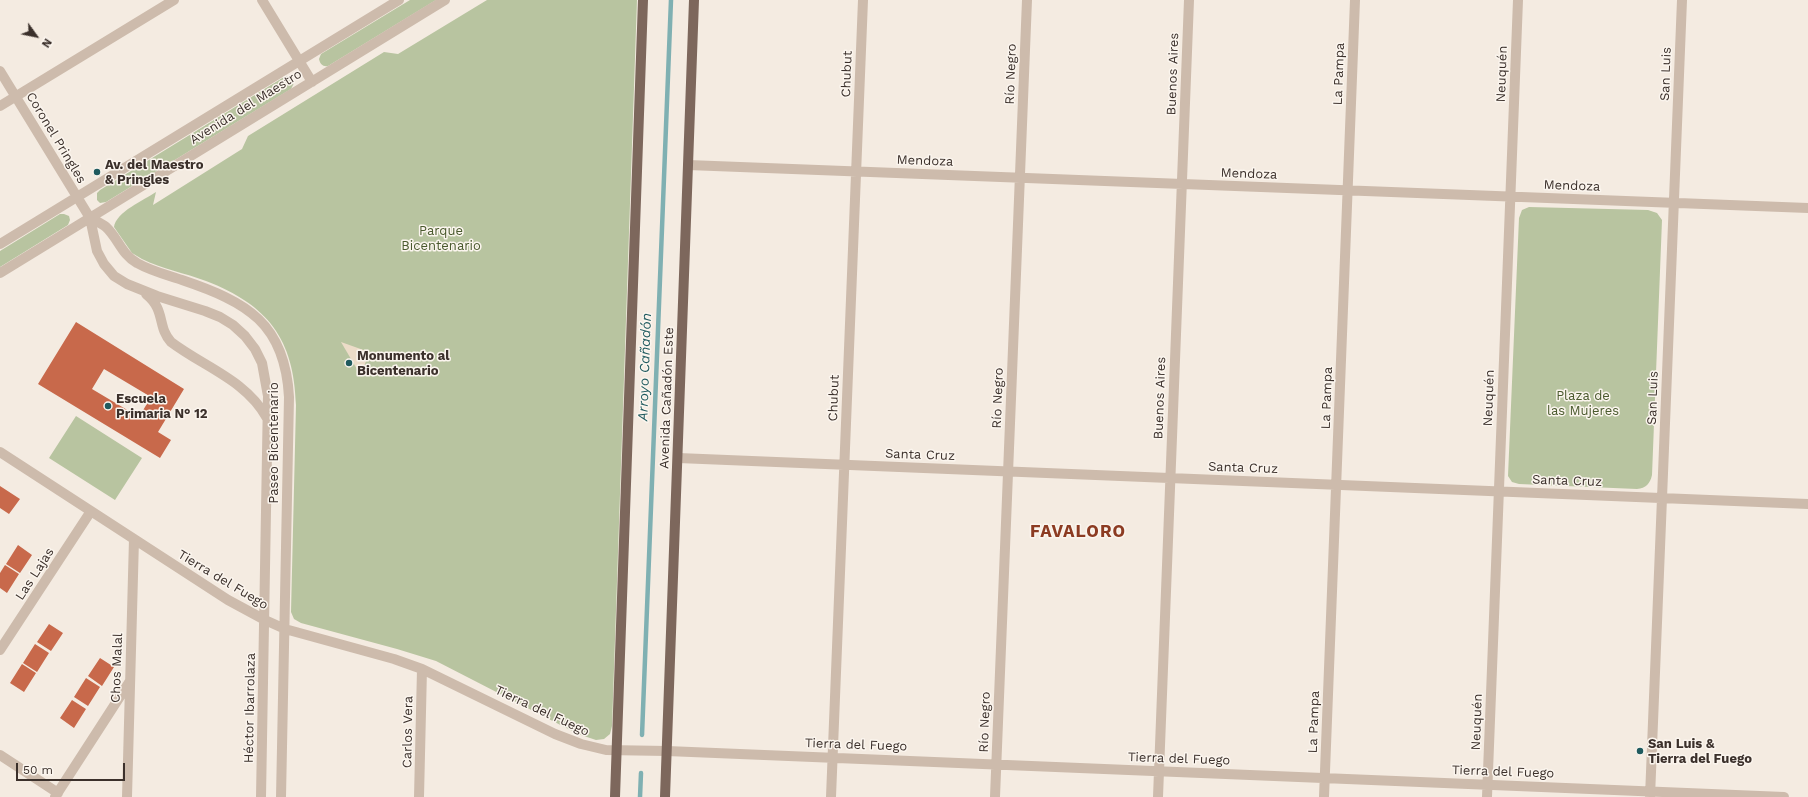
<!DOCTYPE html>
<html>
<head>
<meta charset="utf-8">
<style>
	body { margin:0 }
	#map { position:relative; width:1808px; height:797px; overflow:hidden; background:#f4ebe1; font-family:"Work Sans",sans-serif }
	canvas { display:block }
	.north { position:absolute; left:16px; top:16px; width:40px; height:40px; -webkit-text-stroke:3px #fbf5ee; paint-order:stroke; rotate:123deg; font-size:11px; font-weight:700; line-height:16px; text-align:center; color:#3b302b }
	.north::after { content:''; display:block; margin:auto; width:14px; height:18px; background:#3b302b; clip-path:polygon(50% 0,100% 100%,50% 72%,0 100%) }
	.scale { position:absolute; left:16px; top:763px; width:109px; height:18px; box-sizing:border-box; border:2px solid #3b302b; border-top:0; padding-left:5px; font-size:12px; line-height:14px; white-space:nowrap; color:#3b302b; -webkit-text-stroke:3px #fbf5ee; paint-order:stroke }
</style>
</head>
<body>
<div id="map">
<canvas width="1808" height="797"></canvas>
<div class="north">N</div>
<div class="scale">50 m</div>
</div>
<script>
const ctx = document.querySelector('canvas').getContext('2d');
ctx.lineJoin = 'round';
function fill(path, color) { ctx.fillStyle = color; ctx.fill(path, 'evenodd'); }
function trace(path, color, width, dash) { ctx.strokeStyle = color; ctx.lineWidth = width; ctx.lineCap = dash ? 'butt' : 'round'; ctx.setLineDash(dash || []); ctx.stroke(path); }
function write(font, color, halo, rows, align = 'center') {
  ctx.font = font + ' "Work Sans",sans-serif'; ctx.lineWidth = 3; ctx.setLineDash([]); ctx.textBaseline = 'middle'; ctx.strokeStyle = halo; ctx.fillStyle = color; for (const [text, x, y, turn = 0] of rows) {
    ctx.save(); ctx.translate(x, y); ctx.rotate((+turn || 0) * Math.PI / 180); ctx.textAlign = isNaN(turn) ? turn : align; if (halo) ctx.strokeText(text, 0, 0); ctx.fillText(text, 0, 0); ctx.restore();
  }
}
const green = new Path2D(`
	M410 0H436L328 66C323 67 320 64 319 59L321 54Z
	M487 0H637L612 726 610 734 604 739 596 740 578 734 436 661 397 649 301 623 294 619 291 612 296 405C294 339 268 305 206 281 185 273 162 269 142 259L132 253 114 227C116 212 144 200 156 192L153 205 242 149 248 136 384 52 398 54Z
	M289 76 292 79 294 83 291 89 106 202 100 203 97 200V193L100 190 284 77Z
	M1529 207 1648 210 1657 213 1662 220 1652 475C1650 484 1646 488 1637 489L1519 484 1512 482 1508 476 1519 218 1522 210Z
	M60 214H64L69 216 70 220 68 225 0 267V251Z
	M76 416 142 458 115 500 49 458Z`);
const plaza = new Path2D(`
	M341 342 369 352 361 376Z`);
const stream = new Path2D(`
	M642 735 671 0
	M640 797 641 773`);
const building = new Path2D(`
	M76 322 184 389 158 432 171 440 160 458 38 384ZM104 369 151 397 139 417 92 389Z
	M0 486 20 499 9 514 0 508Z
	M18 545 32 555 20 573 6 564Z
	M5 565 19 574 7 593 0 588V573Z
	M49 624 63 633 51 651 37 642Z
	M35 644 49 653 37 672 23 663Z
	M100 658 114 667 102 686 88 676Z
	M22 664 36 673 24 692 10 683Z
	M86 678 100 687 88 706 74 697Z
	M72 700 86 709 74 728 60 718Z`);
const minor = new Path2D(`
	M262 0 312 82
	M0 71 90 218 97 251 104 264 114 276 127 284 157 296 205 311 220 317 233 325 245 336 255 349 262 363 268 396 261 797
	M0 106 174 0
	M688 165 1808 208
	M90 218C95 221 101 223 106 227 118 238 122 255 137 263 151 271 167 275 182 280 247 302 285 323 289 397L281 797
	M0 244 399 0
	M0 273 445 0
	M146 294C166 310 157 327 171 342 204 367 246 380 267 418
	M0 452 228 600 265 620 285 629 394 659 422 669 555 734 581 744 606 750 667 751 1784 797
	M678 458 1808 504
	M0 650 91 511
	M0 755 58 793
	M55 797 130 681
	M127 797 134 539
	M419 797 422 669
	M831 797 863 0
	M995 797 1027 0
	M1158 797 1189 0
	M1324 797 1355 0
	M1487 797 1518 0
	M1650 797 1682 0`);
const major = new Path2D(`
	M615 797 643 0
	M665 797 694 0`);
const markers = [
	[97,172,4,"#1f5a5e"],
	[349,363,4,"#1f5a5e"],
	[108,406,4,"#1f5a5e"],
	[1640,751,4,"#1f5a5e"]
];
const streetNames = [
	["Chubut",847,74,-88],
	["Río Negro",1011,74,-88],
	["Buenos Aires",1173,74,-88],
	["La Pampa",1339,74,-88],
	["Neuquén",1502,74,-88],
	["San Luis",1666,74,-88],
	["Avenida del Maestro",246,107,-32],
	["Coronel Pringles",56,138,59],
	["Mendoza",925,161,2],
	["Mendoza",1249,174,2],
	["Mendoza",1572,186,2],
	["Avenida Cañadón Este",667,398,-88],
	["Chubut",834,398,-88],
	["Río Negro",998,398,-88],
	["Buenos Aires",1160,398,-88],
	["La Pampa",1327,398,-88],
	["Neuquén",1489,398,-88],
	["San Luis",1653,398,-88],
	["Paseo Bicentenario",274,443,-90],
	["Santa Cruz",920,455,2],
	["Santa Cruz",1243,468,2],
	["Santa Cruz",1567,481,2],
	["Las Lajas",35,574,-57],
	["Tierra del Fuego",223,580,31],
	["Chos Malal",117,668,-88],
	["Héctor Ibarrolaza",250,708,-89],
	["Tierra del Fuego",542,711,25],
	["Río Negro",985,722,-88],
	["La Pampa",1314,722,-88],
	["Neuquén",1477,722,-88],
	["Carlos Vera",408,732,-89],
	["Tierra del Fuego",856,745,2],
	["Tierra del Fuego",1179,759,2],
	["Tierra del Fuego",1503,772,2]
];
const poiNames = [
	["Av. del Maestro",105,165],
	["& Pringles",105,180],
	["Monumento al",357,356],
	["Bicentenario",357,371],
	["Escuela",116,399],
	["Primaria N° 12",116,414],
	["San Luis &",1648,744],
	["Tierra del Fuego",1648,759]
];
const parkNames = [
	["Parque",441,231],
	["Bicentenario",441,246],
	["Plaza de",1583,396],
	["las Mujeres",1583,411]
];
const waterNames = [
	["Arroyo Cañadón",645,367,-88]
];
const districtNames = [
	["FAVALORO",1078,532]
];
fill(green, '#b8c4a0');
fill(plaza, '#ecdcc8');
trace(stream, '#7fb0b2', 4.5);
fill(building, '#c8694b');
trace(minor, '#cdbbac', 10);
trace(major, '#7d675c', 10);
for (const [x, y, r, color] of markers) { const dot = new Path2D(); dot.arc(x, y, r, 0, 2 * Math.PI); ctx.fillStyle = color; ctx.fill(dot); trace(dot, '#fbf5ee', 1.5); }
write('13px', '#3b302b', '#fbf5ee', streetNames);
write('bold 13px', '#3b302b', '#fbf5ee', poiNames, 'left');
write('13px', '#4a5a2e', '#fbf5ee', parkNames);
write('italic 14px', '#1f5a5e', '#fbf5ee', waterNames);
ctx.letterSpacing = '1px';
write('bold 17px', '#8c3b22', '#fbf5ee', districtNames);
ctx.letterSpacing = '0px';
</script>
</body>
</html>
